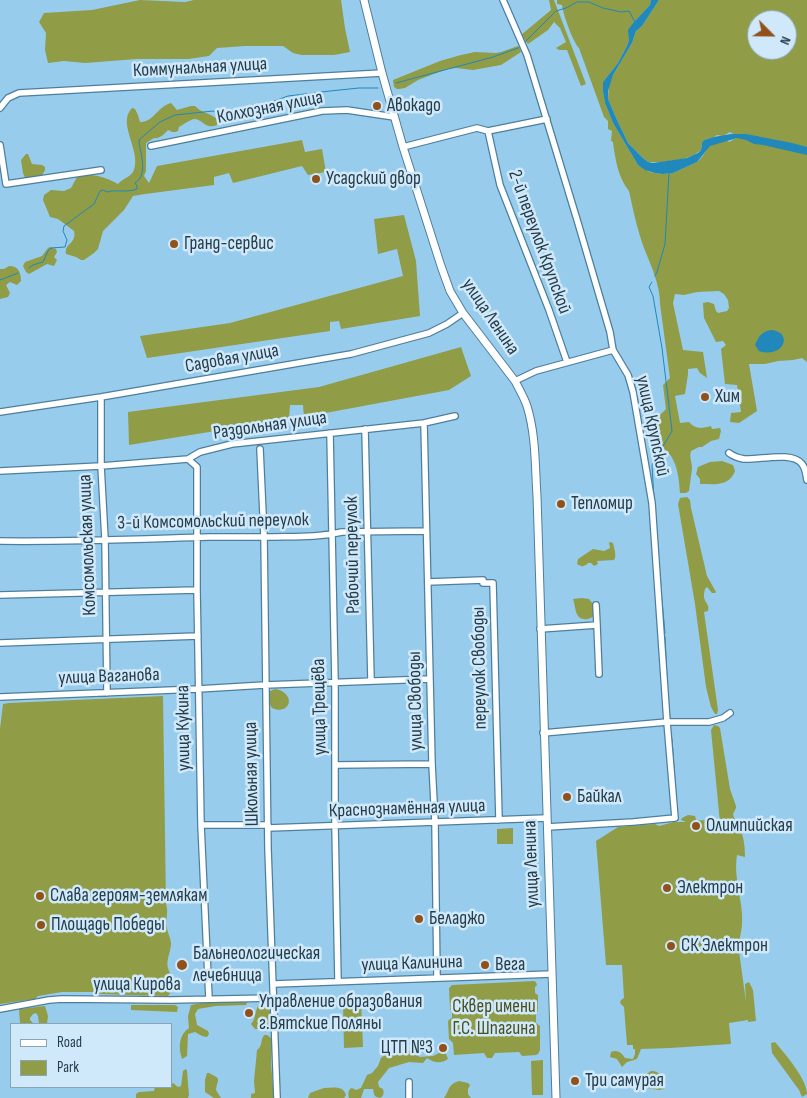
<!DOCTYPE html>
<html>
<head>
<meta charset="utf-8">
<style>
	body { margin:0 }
	#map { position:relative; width:807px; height:1098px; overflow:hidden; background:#98cced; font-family:"Sofia Sans Condensed",sans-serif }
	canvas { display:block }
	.legend { position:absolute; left:10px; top:1023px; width:162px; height:65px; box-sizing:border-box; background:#cfe9fa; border:1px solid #8ba4b3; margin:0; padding:6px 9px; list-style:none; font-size:15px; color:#263c49 }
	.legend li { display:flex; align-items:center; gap:10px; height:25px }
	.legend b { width:25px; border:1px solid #8ba4b3 }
	.north { position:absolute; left:747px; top:10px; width:50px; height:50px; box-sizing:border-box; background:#cfe9fa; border:1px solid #8ba4b3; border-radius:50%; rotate:113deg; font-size:14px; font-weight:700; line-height:20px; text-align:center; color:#263c49 }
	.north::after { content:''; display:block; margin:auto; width:18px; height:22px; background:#91511b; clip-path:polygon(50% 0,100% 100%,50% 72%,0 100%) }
</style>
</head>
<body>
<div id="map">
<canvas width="807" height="1098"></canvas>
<ul class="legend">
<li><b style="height:6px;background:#fff"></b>Road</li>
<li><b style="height:14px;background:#909c46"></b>Park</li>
</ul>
<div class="north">N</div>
</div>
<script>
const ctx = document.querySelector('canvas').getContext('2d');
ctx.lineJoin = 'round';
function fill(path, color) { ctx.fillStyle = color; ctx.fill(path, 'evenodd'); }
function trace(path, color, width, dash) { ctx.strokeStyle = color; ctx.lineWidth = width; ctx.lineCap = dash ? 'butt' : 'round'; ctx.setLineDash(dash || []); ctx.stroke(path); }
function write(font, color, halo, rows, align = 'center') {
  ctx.font = font + ' "Sofia Sans Condensed",sans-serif'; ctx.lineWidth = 5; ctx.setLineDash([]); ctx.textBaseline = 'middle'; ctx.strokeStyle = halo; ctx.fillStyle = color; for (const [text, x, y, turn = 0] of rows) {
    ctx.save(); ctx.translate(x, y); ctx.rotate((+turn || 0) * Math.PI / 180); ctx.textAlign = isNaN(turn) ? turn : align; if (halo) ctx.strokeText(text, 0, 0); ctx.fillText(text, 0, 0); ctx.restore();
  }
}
const green = new Path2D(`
	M140 0 185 2 194 0H341L345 28 350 52 334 55H301L293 53 283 46H245L217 48 209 56 188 59H137L85 63 64 61 48 63 45 50 46 33 39 22 44 13 92 10Z
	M549 0H554L586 84 581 86 567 50H559L556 48 566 42 560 28 554 22 548 30 528 44 521 35 551 10Z
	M557 0H651L650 5 633 23 629 30V40L627 46 618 63 603 82V92L605 103 613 123 638 165 650 172 655 173 663 174 673 173 697 162 702 157 713 140 726 139 729 142 738 137 730 132 723 136 717 135 714 137 704 140 701 146V150L694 155 683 159 662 162H648L643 158 628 143 617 120 608 99 609 85 613 75 632 43 636 31 642 26 659 0H807V362L802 358 793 360 778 361 765 364H749L757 411 739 423 730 422 731 413 741 412 737 385 725 384 721 349 726 345 723 341 716 342 704 318 703 303 708 302 714 304 716 311 718 313 727 311 729 308 728 300 724 294 719 291 697 292 684 295 675 294 673 303 683 350 703 352 707 378 700 373 697 368 688 369V374L685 394 675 396 680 423 689 422C696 430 702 428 711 426L712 429 720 428 721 431 719 439 711 441 702 447H699L691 451C689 457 692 462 692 469 691 476 690 483 689 491L686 493H680C679 480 678 467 671 456 660 439 638 447 650 417L660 415 666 409 663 385 670 378 660 304C660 284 651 266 644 248 637 229 633 209 629 191 618 178 615 158 613 142L611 141 612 131 608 129V121L604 117 579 48C573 42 563 14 562 5L557 4ZM757 20H787V50H757Z
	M518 46 520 48 521 52 501 65 473 70 456 68 447 69 418 80 405 88 399 89H397L394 87 393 80 440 61 461 55 475 52 496 53 501 52Z
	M171 103 177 110 191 106H195C201 113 211 113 218 120L217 125C205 130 203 119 194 119 189 120 183 125 179 127L178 131C174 133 172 132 168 130 164 134 160 139 154 138L146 143V171L144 176 149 183 157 166 302 140 305 152 322 149 326 172 308 175 302 166 233 183 229 173 214 177V185L145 194 133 196 124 210 103 231 98 249 94 253 84 260H81L76 257 66 254C64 243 77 244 74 231L58 219 50 217 43 200 44 195 51 190 64 191 71 188 77 177C90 172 106 177 118 184 122 179 130 177 133 172 143 152 116 124 132 108L135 109 138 115 140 122C153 123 158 106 171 103Z
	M26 154H28L32 164 42 165 45 167V170L41 177 33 178H25L23 173 21 160Z
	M404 215 416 261 420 316 341 329 339 321 330 322V331L147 358 140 336 230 323 403 276 397 249 378 254 374 219Z
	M50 247 56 249 57 252 54 257 57 260 54 266 47 264 29 274 26 272 23 266 25 262 42 256 48 248Z
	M9 266C18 266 21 272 21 281L17 285 10 282 6 285 10 293 8 297 0 299V269H4Z
	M461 347 471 376 449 390 304 417 303 405H290L289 419 129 445 128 412 319 387Z
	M722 461 733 465 735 471C729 487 714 484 700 484V479L696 474 698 467 710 462Z
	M687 497 690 500 691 508 707 576 716 592 715 593H712L707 587 705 589C704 593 703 598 706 602 708 606 709 606 708 611L704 612 718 710 717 714H715L711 707 706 687 695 604 678 504 680 498Z
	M610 542 613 543C614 548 617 556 614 560L597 561 598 564 594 566 591 563H588C584 567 582 567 577 564L578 559 593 549 604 551 610 548 609 543Z
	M582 598 589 599 593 604 596 613C593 619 583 622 578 616 575 612 575 604 573 599Z
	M276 689C297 694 290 716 272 708L268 701V693L272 690Z
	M163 696 166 904C169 912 165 920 167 928 168 934 171 939 171 944 170 957 163 963 172 976L169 983 171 992 168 996 98 994 97 992H62L38 996 35 999 0 1004V729L3 704 9 703Z
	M714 725 718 726 720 728 730 789 736 806V808L733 814C734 820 738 823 740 829 744 837 745 848 745 857L737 855C732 886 750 911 738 944L746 1002 745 984 749 982 753 990 756 1021 748 1022V1020L729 1023 731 1044 670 1048 641 1049 637 1059 627 1062 622 1067 617 1059 610 1057 611 1052C617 1049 622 1053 625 1058L633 1059 635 1054V1049H633V1045H627L624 1007 620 1003 621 1000 624 998 622 965H606L596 841 618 827 655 824 659 826 674 822H686L681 820 682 818 688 815 695 816 696 819 695 821 717 819 718 833H721L711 730Z
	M513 828V844H497V829Z
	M534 981 536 982 537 985 535 987V993L538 995V1011L536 1013V1023L540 1026V1050L538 1054 536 1055 522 1056 519 1052 495 1053 492 1058H487L484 1053 454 1055 453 1043 449 1039 448 1021 450 1019 452 1018V1012L450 1009 449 988 452 985Z
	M245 1001 247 1003 246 1005 216 1006 198 1009 195 1014 197 1025 208 1031 209 1034 207 1037 202 1036 195 1032 188 1034 187 1056 182 1059C178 1047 179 1035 189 1028L188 1016 191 1005 201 1003Z
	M361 1002 363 1047 344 1048 343 1003Z
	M265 1003 268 1006C270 1012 272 1017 273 1023 270 1027 265 1026 261 1029H255L251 1024C257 1018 254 1009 260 1004Z
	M131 1005H175L178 1007 177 1012 131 1010Z
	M45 1006 48 1016 47 1024H39L38 1016 36 1013 33 1014 30 1018V1020L34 1024H20L19 1009Z
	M264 1035H267L272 1039 271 1064 274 1098H251V1094L255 1093 254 1081 257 1050C263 1045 260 1041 264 1035Z
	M775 1042C785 1054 807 1079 807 1094L802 1097 799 1090 772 1053 771 1043Z
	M414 1049 417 1051 419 1057 433 1056 439 1053 446 1054 448 1059C441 1064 434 1063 427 1058L423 1063 409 1062 389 1068 378 1082 379 1087 383 1089C384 1093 384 1096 380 1098 374 1097 374 1095 373 1089H364L361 1098H349C348 1094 348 1089 352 1088L356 1090 361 1088 367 1075 372 1073 378 1066 381 1058 389 1052 406 1053 408 1051Z
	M543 1060V1095H532L531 1061Z
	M186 1069 187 1071 189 1095 188 1098H136V1094L139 1092 154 1091 155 1087H153H163L165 1088 171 1087V1084L173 1083 178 1087 181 1086 183 1071Z
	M651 1071C661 1071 665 1079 664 1089L659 1090 647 1088 640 1090 635 1088 634 1084 635 1082Z
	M207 1073H209C222 1080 218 1077 216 1090L221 1098H214L205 1092V1080Z
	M459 1081 468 1083 470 1085 468 1089V1094L471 1098H444C450 1090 447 1085 459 1081Z
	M324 1088C332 1088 343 1085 346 1095L344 1098H308L310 1093Z`);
const water = new Path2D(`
	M651 0H659L642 26 636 31 632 43 613 75 608 91V99L617 120 628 143 643 158 648 162 653 163 687 158 698 153 701 150 702 143 704 140 714 137 731 134H746L792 143 807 147V155L763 145 754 144 746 140 737 138 710 146 697 162 673 173 663 174 655 173 645 170 638 165 613 123 605 103 603 92V82L618 63 627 46 629 40 628 30 633 23 650 5Z
	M771 330C794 332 784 359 759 351L755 345C759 336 761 332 771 330Z`);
const stream = new Path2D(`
	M525 42 556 11 566 8 577 2H589L603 8 621 12 629 11 635 22
	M396 83 493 57 518 48 520 46
	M29 268 33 265 43 262 48 251 51 248 65 247 67 240 63 231 64 226 94 204 100 191 103 190 107 192C117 189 127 193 137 189V186L135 183C148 175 141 155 139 142L140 139 160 122 175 115 213 111 226 117 250 113 258 107 288 96 330 91 359 88H378
	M655 276 657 272 665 244 669 173
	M0 280 18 273
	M652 282 649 287 653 296 662 348 672 431 652 465 654 499
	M658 554 661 586
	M661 590 665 633
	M665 637 667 678
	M667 683 670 719
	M672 739 676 795`);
const minor = new Path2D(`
	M503 0 527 55 578 223 610 332 613 350 628 375 633 392 652 503 667 722 675 818 633 822 547 827
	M0 108 8 98 19 93 382 73
	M488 131 500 185 549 310 567 362
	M0 145 6 184 101 170
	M151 146 322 111 347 110 394 117
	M403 147 477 128 488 131 547 119
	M515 381 536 371 613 350
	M101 397V466L105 539 107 693
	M0 412 101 397 351 354 429 333 447 324 463 313
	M424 423 432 764 435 822 437 978
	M365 429 371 680
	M330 433 335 682V826L338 981
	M260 449 264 536 268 849 277 1098
	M729 453C733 456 738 458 744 459 760 460 792 451 802 464 806 469 806 475 807 480
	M188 459 197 467V590L201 825 209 999
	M0 471 101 466 188 459 200 452 232 444 424 423 455 416
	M0 541C70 542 140 539 209 537 227 537 245 537 263 537 290 536 316 538 342 532L426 531
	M428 582 483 580V583H493L499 820
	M0 595 197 590
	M596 605 597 625
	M540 629 597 625 599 674
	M0 643 198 636
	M0 697 198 689 265 685 430 679
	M543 733 667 722H709L723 718 730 713
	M336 765 432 764
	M201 825H268
	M268 828 547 818
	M274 984 552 974
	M0 1009 49 1000 62 999 171 1000 274 998
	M409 1082V1098`);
const tertiary = new Path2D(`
	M364 0 382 73 403 147 441 266 450 291 463 313 515 381C519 389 524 397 527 406 536 435 535 466 537 496L556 1098`);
const markers = [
	[377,106,5,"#91511b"],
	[316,179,5,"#91511b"],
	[174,244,5,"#91511b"],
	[705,397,5,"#91511b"],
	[561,504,5,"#91511b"],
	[567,797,5,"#91511b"],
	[696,826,5,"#91511b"],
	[667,888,5,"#91511b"],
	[40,896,5,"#91511b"],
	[419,919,5,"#91511b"],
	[41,925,5,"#91511b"],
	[671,946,5,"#91511b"],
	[182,965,6,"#91511b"],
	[485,965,5,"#91511b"],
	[249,1013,5,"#91511b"],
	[443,1048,5,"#91511b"],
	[575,1081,5,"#91511b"]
];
const streetNames = [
	["Коммунальная улица",200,68,-3],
	["Колхозная улица",270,108,-11],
	["2-й переулок Крупской",539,242,70],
	["улица Ленина",490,317,56],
	["Садовая улица",232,359,-10],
	["Раздольная улица",270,426,-8],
	["улица Крупской",652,426,78],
	["3-й Комсомольский переулок",213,522,-1],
	["Комсомольская улица",88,545,-92],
	["Рабочий переулок",353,555,-91],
	["переулок Свободы",480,668,-91],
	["улица Ваганова",109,677,-2],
	["улица Свободы",416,701,-91],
	["улица Трещёва",320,707,-91],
	["улица Кукина",184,728,-91],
	["Школьная улица",252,774,-91],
	["Краснознамённая улица",407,809,-2],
	["улица Ленина",532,864,-92],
	["улица Калинина",412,964,-2],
	["улица Кирова",137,985]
];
const poiNames = [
	["Авокадо",387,106],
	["Усадский двор",326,179],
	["Гранд-сервис",184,244],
	["Хим",715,397],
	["Тепломир",571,504],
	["Байкал",577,797],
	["Олимпийская",706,826],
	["Электрон",677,888],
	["Слава героям-землякам",50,896],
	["Беладжо",429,919],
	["Площадь Победы",51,925],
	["СК Электрон",681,946],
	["Бальнеологическая",193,954],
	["лечебница",193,976],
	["Вега",495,965],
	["Управление образования",259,1002],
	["г.Вятские Поляны",259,1024],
	["ЦТП №3",433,1048,"right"],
	["Три самурая",585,1081]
];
const parkNames = [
	["Сквер имени",494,1007],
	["Г.С. Шпагина",494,1029]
];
fill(green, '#909c46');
fill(water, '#2088ba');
trace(stream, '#2088ba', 1);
trace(minor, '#4d7f9d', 8);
trace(tertiary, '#4d7f9d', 9);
trace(minor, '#fff', 5.5);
trace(tertiary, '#fff', 7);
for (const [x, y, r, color] of markers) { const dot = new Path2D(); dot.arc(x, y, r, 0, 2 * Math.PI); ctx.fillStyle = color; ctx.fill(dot); trace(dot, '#cfe9fa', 2); }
write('19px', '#263c49', '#cfe9fa', streetNames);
write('19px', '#263c49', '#cfe9fa', poiNames, 'left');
write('19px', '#494f1e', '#cfe9fa', parkNames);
</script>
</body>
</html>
